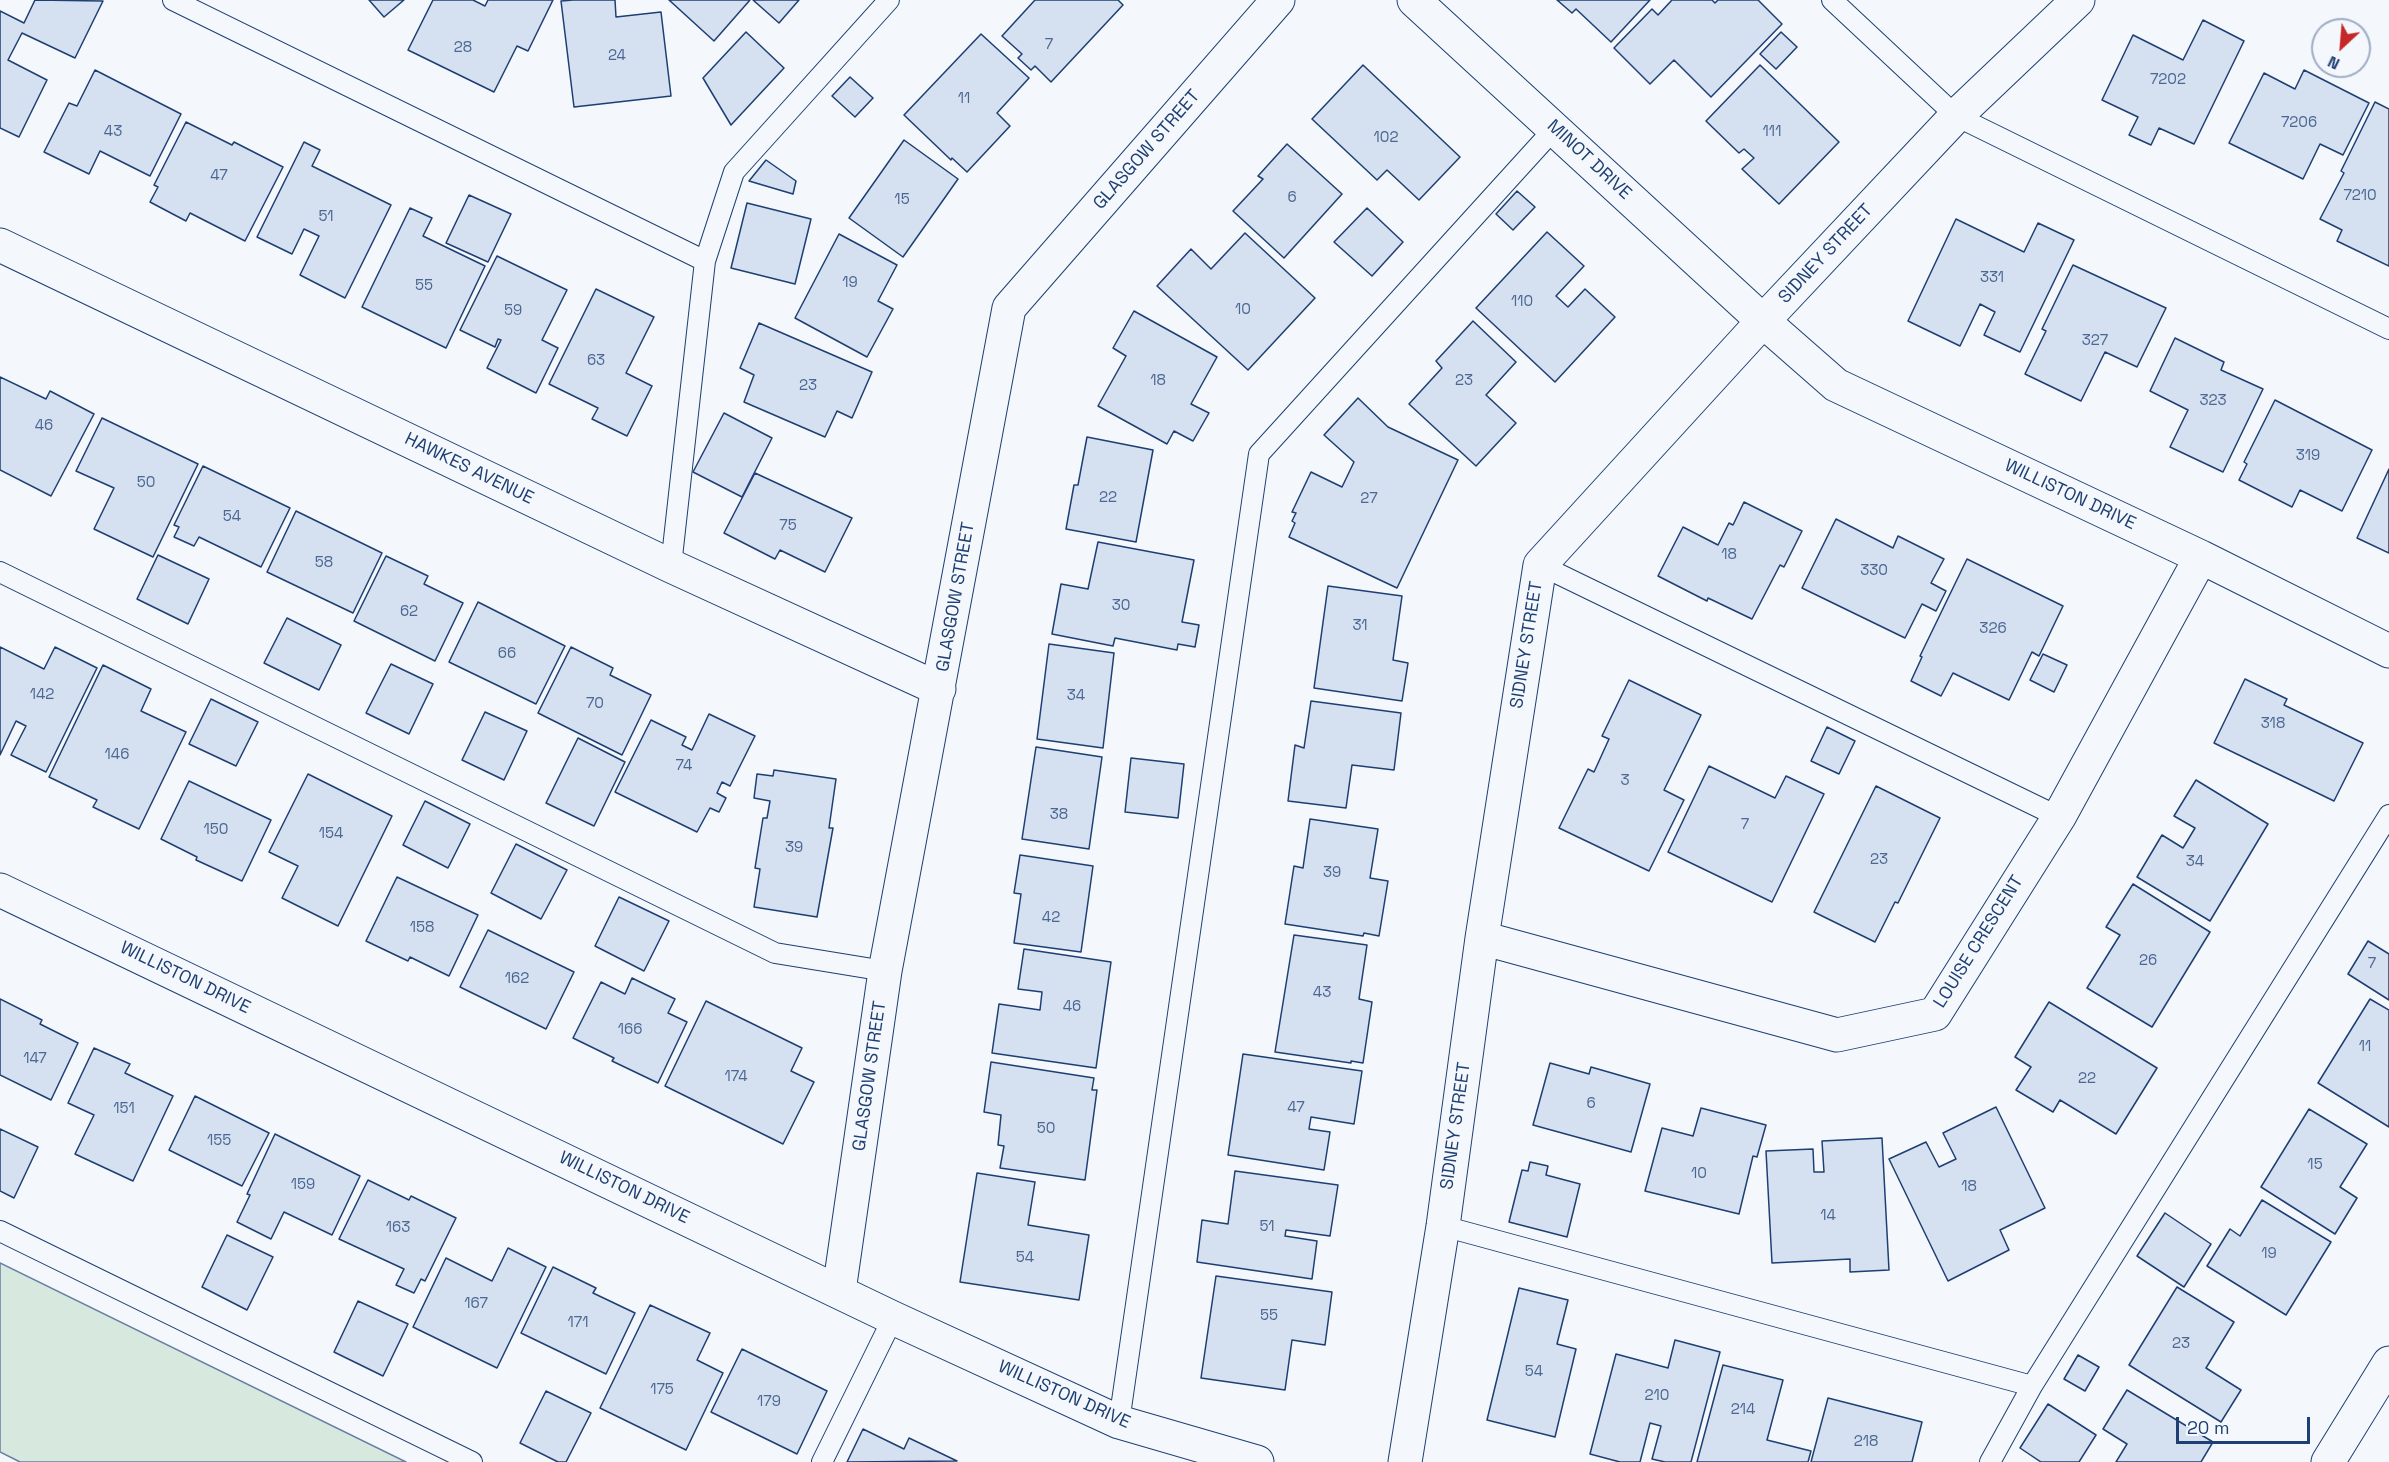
<!DOCTYPE html>
<html>
<head>
<meta charset="utf-8">
<style>
	body { margin:0 }
	#map { position:relative; width:2389px; height:1462px; overflow:hidden; background:#f4f7fb; font-family:"Space Grotesk",sans-serif }
	canvas { display:block }
	.north { position:absolute; left:2311px; top:18px; width:60px; height:60px; box-sizing:border-box; background:#f4f7fb; border:2px solid #9eadc5; border-radius:50%; rotate:206deg; font-size:16px; font-weight:700; line-height:24px; text-align:center; color:#1d3f73 }
	.north::after { content:''; display:block; margin:auto; width:21px; height:27px; background:#c62828; clip-path:polygon(50% 0,100% 100%,50% 72%,0 100%) }
	.scale { position:absolute; left:2176px; top:1417px; width:134px; height:27px; box-sizing:border-box; border:3px solid #1d3f73; border-top:0; padding-left:8px; font-size:18px; line-height:21px; white-space:nowrap; color:#1d3f73; -webkit-text-stroke:4px #f4f7fb; paint-order:stroke }
</style>
</head>
<body>
<div id="map">
<canvas width="2389" height="1462"></canvas>
<div class="north">N</div>
<div class="scale">20 m</div>
</div>
<script>
const ctx = document.querySelector('canvas').getContext('2d');
ctx.lineJoin = 'round';
function fill(path, color) { ctx.fillStyle = color; ctx.fill(path, 'evenodd'); }
function trace(path, color, width, dash) { ctx.strokeStyle = color; ctx.lineWidth = width; ctx.lineCap = dash ? 'butt' : 'round'; ctx.setLineDash(dash || []); ctx.stroke(path); }
function write(font, color, halo, rows, align = 'center') {
  ctx.font = font + ' "Space Grotesk",sans-serif'; ctx.lineWidth = 4.5; ctx.setLineDash([]); ctx.textBaseline = 'middle'; ctx.strokeStyle = halo; ctx.fillStyle = color; for (const [text, x, y, turn = 0] of rows) {
    ctx.save(); ctx.translate(x, y); ctx.rotate((+turn || 0) * Math.PI / 180); ctx.textAlign = isNaN(turn) ? turn : align; if (halo) ctx.strokeText(text, 0, 0); ctx.fillText(text, 0, 0); ctx.restore();
  }
}
const green = new Path2D(`
	M0 1263 406 1462H20L0 1452Z`);
const building = new Path2D(`
	M35 0 103 1 75 58 22 33 8 60 47 80 19 137 0 128V11L24 23Z
	M369 0H404L384 17Z
	M433 0H473L485 6 488 0H553L528 51 517 46 494 92 408 50Z
	M573 0H615L616 17 661 12 671 96 574 107 561 1Z
	M669 0H750L714 41Z
	M753 0H799L779 23Z
	M1035 0H1118L1123 5 1051 82 1035 66 1031 70 1018 58 1022 54 1002 36Z
	M1557 0H1650L1611 42 1576 9 1572 13Z
	M1672 0H1712L1715 3 1718 0H1758L1782 24 1711 97 1674 60 1650 84 1614 48 1652 9 1658 15Z
	M2203 20 2244 41 2194 144 2159 128 2151 145 2129 135 2138 117 2102 100 2133 35 2183 60Z
	M746 32 784 68 731 125 703 78Z
	M1781 32 1797 47 1776 69 1760 54Z
	M981 34 1029 78 997 113 1010 126 967 172 952 158 951 160 904 115Z
	M1363 65 1460 157 1419 200 1387 170 1377 180 1312 119Z
	M1760 65 1839 142 1779 204 1742 169 1754 158 1744 149 1739 153 1706 121Z
	M95 70 181 114 150 176 100 151 89 174 44 152 69 103 77 106Z
	M2304 70 2369 103 2343 155 2320 144 2303 179 2229 143 2264 73 2295 89Z
	M850 77 873 98 855 117 832 96Z
	M2375 102 2389 109V266L2337 241 2342 230 2320 219 2344 173 2341 171Z
	M186 122 232 145 234 142 283 167 245 241 190 213 186 221 150 202 158 187 154 185Z
	M904 140 958 179 903 257 849 218Z
	M304 142 320 150 312 166 391 205 345 298 300 275 319 236 304 229 292 254 257 237Z
	M1287 144 1342 194 1284 258 1233 211 1263 179 1258 176Z
	M766 160 796 181 793 194 749 181Z
	M1517 191 1535 207 1513 230 1496 214Z
	M469 195 511 214 488 262 446 243Z
	M747 203 811 219 795 284 731 268Z
	M410 208 432 218 423 236 485 266 446 348 362 307Z
	M1367 208 1403 242 1372 276 1334 242Z
	M1956 219 2024 252 2038 223 2074 240 2020 352 1984 335 1995 312 1980 304 1960 346 1908 321Z
	M1547 232 1584 266 1556 296 1568 307 1585 289 1615 317 1555 382 1476 308Z
	M1245 233 1315 298 1248 370 1157 286 1191 249 1211 269Z
	M839 234 897 265 878 301 893 309 867 357 795 318Z
	M497 256 567 290 542 340 558 348 536 393 487 368 501 340 498 339 495 347 460 330Z
	M2073 265 2166 308 2137 367 2105 352 2081 401 2025 374 2046 331 2042 329Z
	M596 289 654 317 626 373 652 386 627 436 592 419 598 408 549 384Z
	M1134 311 1217 357 1191 404 1209 413 1193 441 1174 431 1167 444 1098 406 1126 356 1113 348Z
	M1473 321 1516 362 1486 395 1516 423 1476 466 1409 404 1442 368 1436 361Z
	M759 323 872 372 852 418 837 411 825 437 744 402 754 375 740 368Z
	M2175 338 2224 362 2221 370 2263 389 2223 472 2170 447 2188 410 2150 391Z
	M0 377 46 399 50 391 94 414 51 496 0 470Z
	M1358 398 1388 427 1458 460 1397 588 1289 537 1295 523 1292 521 1296 513 1292 512 1311 472 1342 487 1354 462 1324 435Z
	M2275 400 2372 450 2342 511 2300 490 2292 507 2239 480 2247 464 2244 462Z
	M724 413 772 438 742 497 693 472Z
	M102 418 198 464 153 557 94 529 114 488 76 471Z
	M1087 437 1153 450 1136 542 1066 529 1074 485H1078Z
	M203 466 290 508 261 567 199 537 194 546 174 537 179 527 174 525Z
	M2389 469V553L2357 538Z
	M755 473 852 518 825 572 780 550 775 559 724 533Z
	M1744 502 1802 531 1784 567 1780 565 1752 619 1708 598 1707 601 1658 576 1683 527 1718 545 1729 523 1733 525Z
	M296 511 382 553 353 613 267 572Z
	M1836 519 1893 548 1898 536 1944 559 1931 583 1946 591 1936 611 1922 604 1905 638 1802 588Z
	M1098 542 1194 560 1182 622 1199 625 1195 647 1178 644 1177 650 1115 638 1113 646 1052 634 1061 584 1088 589Z
	M158 555 209 579 188 624 137 599Z
	M386 556 428 576 424 584 463 603 435 661 354 621Z
	M1967 559 2063 606 2039 656 2032 652 2009 700 1953 673 1941 696 1911 681 1922 657 1920 656Z
	M1328 586 1402 596 1393 660 1408 663 1402 701 1314 688Z
	M478 602 565 646 536 704 449 662Z
	M287 618 341 645 319 690 264 663Z
	M1049 644 1114 653 1103 748 1037 739Z
	M0 647 44 669 55 647 97 668 46 772 11 755 26 726 16 721 0 755Z
	M571 647 613 668 610 675 651 695 622 755 538 713Z
	M2043 654 2067 665 2054 692 2030 680Z
	M391 664 433 684 409 734 366 713Z
	M103 665 151 689 141 711 186 732 139 829 93 807 97 800 49 777Z
	M2245 679 2287 699 2284 705 2363 743 2334 801 2214 743Z
	M1629 680 1701 715 1664 790 1684 800 1649 871 1559 828 1588 769 1594 772 1609 739 1602 736Z
	M211 699 258 722 236 766 189 744Z
	M1311 701 1401 713 1394 770 1352 765 1346 808 1288 801 1295 745 1304 748Z
	M485 712 527 731 504 780 462 760Z
	M709 714 755 736 730 786 722 782 717 793 726 798 719 812 710 808 697 832 615 792 651 720 686 737 682 745 692 750Z
	M1827 727 1855 741 1839 774 1811 761Z
	M578 738 625 762 594 826 546 803Z
	M1036 747 1102 757 1089 849 1022 839Z
	M1131 758 1184 764 1178 818 1125 812Z
	M1709 766 1775 798 1786 776 1824 794 1772 902 1668 852Z
	M774 770 836 779 829 828H833L817 917 754 907 760 869 755 868 763 818H767L770 801 754 798 757 774 773 776Z
	M308 774 392 816 338 926 282 898 298 866 269 852Z
	M2196 780 2268 824 2210 921 2137 877 2162 835 2183 848 2195 828 2174 816Z
	M189 781 271 820 242 881 196 860 197 857 161 839Z
	M1876 786 1940 818 1898 903 1895 902 1875 942 1814 912Z
	M425 801 470 824 448 868 403 845Z
	M1310 819 1378 829 1370 878 1388 881 1379 936 1364 933 1363 936 1285 924 1294 866 1303 868Z
	M516 844 567 870 541 919 491 893Z
	M1020 855 1093 866 1081 952 1014 943 1021 894 1014 893Z
	M397 877 478 915 449 976 410 957 408 961 366 941Z
	M2133 884 2210 932 2152 1027 2087 988 2120 935 2106 927Z
	M619 897 669 921 644 971 595 946Z
	M488 930 574 972 546 1029 460 987Z
	M1294 935 1367 945 1359 999 1372 1002 1363 1063 1351 1061V1063L1275 1052Z
	M2368 941 2389 954V1000L2348 974Z
	M1024 949 1111 962 1096 1068 992 1053 999 1004 1040 1010 1042 992 1018 989Z
	M632 978 675 999 668 1013 687 1022 658 1083 612 1061 614 1058 573 1038 601 982 625 994Z
	M0 999 42 1020 40 1024 78 1043 51 1100 0 1075Z
	M2370 999 2389 1010V1127L2318 1083Z
	M706 1001 802 1048 791 1071 814 1082 783 1144 665 1086Z
	M2049 1002 2157 1068 2116 1134 2060 1100 2053 1112 2016 1090 2031 1067 2015 1057Z
	M94 1048 130 1064 125 1073 173 1096 133 1181 75 1154 94 1115 68 1103Z
	M1243 1054 1362 1071 1354 1124 1311 1117 1309 1129 1330 1132 1324 1170 1228 1155Z
	M991 1062 1094 1078 1092 1090H1097L1085 1180 1000 1168 1004 1146 998 1145 1001 1115 984 1112Z
	M1550 1063 1589 1074 1591 1067 1650 1084 1631 1152 1533 1125Z
	M195 1096 269 1133 242 1186 169 1150Z
	M1996 1107 2045 1208 2000 1230 2009 1250 1948 1281 1889 1159 1926 1142 1939 1167 1956 1159 1943 1133Z
	M1701 1108 1766 1125 1757 1157 1753 1156 1739 1214 1645 1191 1662 1128 1693 1136Z
	M2309 1109 2367 1144 2340 1187 2357 1198 2335 1234 2261 1187Z
	M0 1129 38 1147 14 1198 0 1191Z
	M275 1134 360 1176 332 1235 284 1212 271 1239 237 1222 250 1195 247 1194Z
	M1882 1138 1889 1270 1850 1272V1259L1772 1263 1766 1151 1813 1149 1814 1172H1824L1822 1141Z
	M1530 1162 1548 1166 1546 1175 1580 1184 1567 1237 1509 1222 1522 1170 1528 1171Z
	M1235 1171 1338 1185 1330 1236 1286 1230 1285 1236 1317 1241 1312 1279 1197 1262 1202 1220 1228 1224Z
	M977 1173 1035 1182 1028 1225 1089 1235 1079 1300 960 1282Z
	M368 1180 409 1200 411 1196 456 1218 425 1281 421 1279 414 1293 396 1285 404 1269 339 1239Z
	M2262 1200 2331 1242 2286 1315 2207 1266 2230 1229 2240 1236Z
	M2165 1213 2211 1244 2184 1287 2137 1256Z
	M227 1235 273 1257 247 1310 202 1287Z
	M508 1248 546 1267 497 1368 413 1327 446 1258 492 1281Z
	M553 1267 596 1288 593 1293 635 1313 606 1374 521 1333Z
	M1216 1276 1332 1292 1325 1345 1292 1340 1285 1390 1201 1378Z
	M2177 1287 2234 1322 2206 1368 2241 1390 2221 1422 2129 1365Z
	M1519 1288 1568 1300 1557 1344 1576 1349 1555 1437 1487 1420Z
	M358 1301 408 1324 383 1376 334 1352Z
	M650 1305 710 1333 697 1360 723 1373 686 1450 600 1408Z
	M1675 1340 1720 1352 1691 1462H1665L1652 1459 1661 1426 1650 1423 1640 1462H1620L1590 1454 1616 1354 1668 1368Z
	M742 1349 827 1391 797 1454 711 1412Z
	M2078 1355 2099 1367 2085 1391 2064 1379Z
	M1723 1365 1783 1380 1767 1440 1811 1451 1808 1462H1697Z
	M2127 1390 2213 1442 2201 1462H2116L2127 1444 2103 1429Z
	M546 1391 591 1413 566 1462H558L520 1443Z
	M1828 1398 1922 1422 1912 1462H1811Z
	M2048 1404 2096 1435 2079 1462H2041L2020 1448Z
	M863 1429 904 1449 909 1438 957 1461 847 1462Z`);
const lane = new Path2D(`
	M173 0 705 261
	M1832 0 1956 116 2389 329
	M1540 565 2059 817
	M671 566 705 261 734 172 889 0
	M0 572 775 953 885 971
	M1443 1226 2032 1386
	M0 1231 472 1462
	M1119 1422 1259 454 1555 128
	M822 1462 893 1318
	M1990 1462 2032 1386 2389 815`);
const street = new Path2D(`
	M1414 0 1763 321 1836 385 2201 557 2389 651
	M0 245 671 566 939 689
	M0 890 893 1318 1119 1422 1257 1462
	M1482 938 1837 1035 1935 1014 2059 817 2201 557
	M839 1291 885 971 1009 308 1278 0
	M1405 1462 1443 1226 1482 938 1540 565 1763 321 1956 116 2078 0
	M2328 1462 2389 1363`);
const numberNames = [
	["7",1049,45],
	["28",463,48],
	["24",617,56],
	["7202",2168,80],
	["11",964,99],
	["7206",2299,123],
	["43",113,132],
	["111",1772,132],
	["102",1386,138],
	["47",219,176],
	["7210",2360,196],
	["6",1292,198],
	["15",902,200],
	["51",326,217],
	["331",1992,278],
	["19",850,283],
	["55",424,286],
	["110",1522,302],
	["10",1243,310],
	["59",513,311],
	["327",2095,341],
	["63",596,361],
	["18",1158,381],
	["23",1464,381],
	["23",808,386],
	["323",2213,401],
	["46",44,426],
	["319",2308,456],
	["50",146,483],
	["22",1108,498],
	["27",1369,499],
	["54",232,517],
	["75",788,526],
	["18",1729,555],
	["58",324,563],
	["330",1874,571],
	["30",1121,606],
	["62",409,612],
	["31",1360,626],
	["326",1993,629],
	["66",507,654],
	["142",42,695],
	["34",1076,696],
	["70",595,704],
	["318",2273,724],
	["146",117,755],
	["74",684,766],
	["3",1625,781],
	["38",1059,815],
	["7",1745,825],
	["150",216,830],
	["154",331,834],
	["39",794,848],
	["23",1879,860],
	["34",2195,862],
	["39",1332,873],
	["42",1051,918],
	["158",422,928],
	["26",2148,961],
	["7",2372,964],
	["162",517,979],
	["43",1322,993],
	["46",1072,1007],
	["166",630,1030],
	["11",2365,1047],
	["147",35,1059],
	["174",736,1077],
	["22",2087,1079],
	["6",1591,1104],
	["47",1296,1108],
	["151",124,1109],
	["50",1046,1129],
	["155",219,1141],
	["15",2315,1165],
	["10",1699,1174],
	["159",303,1185],
	["18",1969,1187],
	["14",1828,1216],
	["51",1267,1227],
	["163",398,1228],
	["19",2269,1254],
	["54",1025,1258],
	["167",476,1304],
	["55",1269,1316],
	["171",578,1323],
	["23",2181,1344],
	["54",1534,1372],
	["175",662,1390],
	["210",1657,1396],
	["179",769,1402],
	["214",1743,1410],
	["218",1866,1442]
];
const streetNames = [
	["GLASGOW STREET",1147,150,-49],
	["MINOT DRIVE",1589,160,43],
	["SIDNEY STREET",1826,254,-47],
	["HAWKES AVENUE",469,469,26],
	["WILLISTON DRIVE",2070,495,25],
	["GLASGOW STREET",956,597,-80],
	["SIDNEY STREET",1527,645,-81],
	["LOUISE CRESCENT",1979,942,-58],
	["WILLISTON DRIVE",185,978,26],
	["GLASGOW STREET",870,1076,-82],
	["SIDNEY STREET",1456,1126,-82],
	["WILLISTON DRIVE",624,1188,26],
	["WILLISTON DRIVE",1064,1395,24]
];
fill(green, '#d7e8df');
trace(green, '#687fa3', 1.5);
fill(building, '#d5e0f0');
trace(building, '#1d3f73', 1.5);
trace(lane, '#1d3f73', 22);
trace(street, '#1d3f73', 35);
trace(lane, '#f4f7fb', 20);
trace(street, '#f4f7fb', 33);
write('15px', '#4b6792', null, numberNames);
write('18px', '#1d3f73', '#f4f7fb', streetNames);
</script>
</body>
</html>
